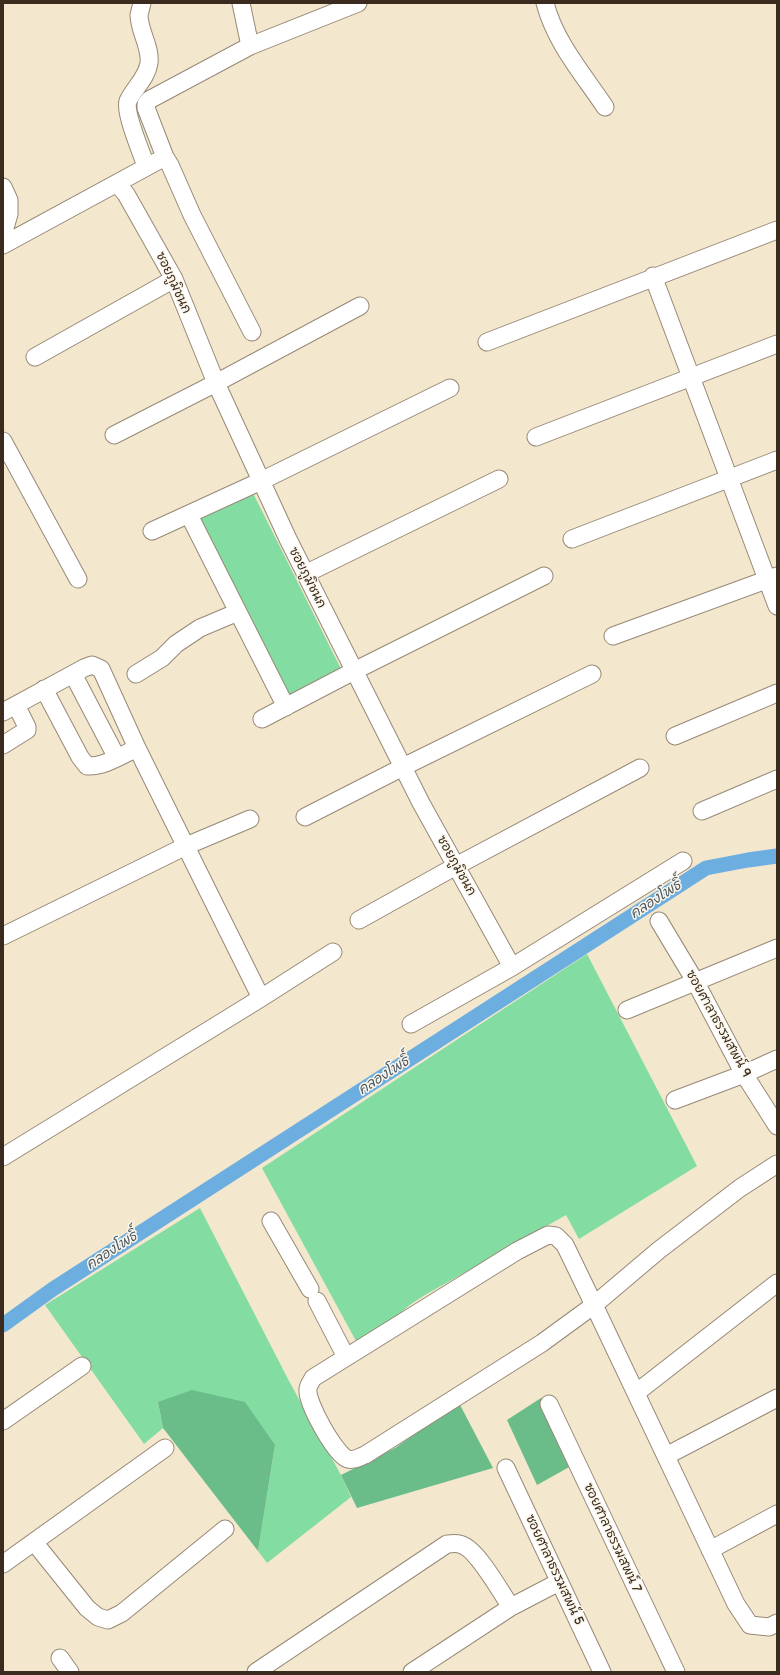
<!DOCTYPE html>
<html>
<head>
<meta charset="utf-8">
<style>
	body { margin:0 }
	#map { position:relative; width:780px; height:1675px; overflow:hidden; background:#f3e7ce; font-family:"Balsamiq Sans",sans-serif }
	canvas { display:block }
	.frame { position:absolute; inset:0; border:4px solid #3b2a1e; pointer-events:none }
</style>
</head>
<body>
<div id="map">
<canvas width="780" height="1675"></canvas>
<div class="frame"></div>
</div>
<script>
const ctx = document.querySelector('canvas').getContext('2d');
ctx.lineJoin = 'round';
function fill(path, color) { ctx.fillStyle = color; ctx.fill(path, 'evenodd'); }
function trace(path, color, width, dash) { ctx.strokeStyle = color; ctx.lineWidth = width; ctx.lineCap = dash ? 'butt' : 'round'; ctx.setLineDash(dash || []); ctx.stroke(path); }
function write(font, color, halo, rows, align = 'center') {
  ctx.font = font + ' "Balsamiq Sans","Playpen Sans Thai",sans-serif'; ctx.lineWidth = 3; ctx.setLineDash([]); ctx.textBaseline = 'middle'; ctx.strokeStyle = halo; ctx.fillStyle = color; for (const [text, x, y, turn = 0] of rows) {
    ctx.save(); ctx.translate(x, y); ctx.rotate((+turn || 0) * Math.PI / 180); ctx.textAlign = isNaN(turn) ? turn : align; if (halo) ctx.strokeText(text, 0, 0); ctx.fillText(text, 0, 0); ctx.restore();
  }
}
const green = new Path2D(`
	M253 493 341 669 289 697 198 520Z
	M587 954 697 1166 579 1239 566 1215 425 1295 411 1304 388 1323 356 1341 262 1168Z
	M200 1208 289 1381 341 1475 351 1497 267 1563 258 1551 275 1445 158 1402 163 1428 144 1444 45 1305Z`);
const forest = new Path2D(`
	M192 1390 245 1402 275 1445 258 1551 163 1428 158 1402Z
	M541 1398 571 1466 537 1485 507 1420Z
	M459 1403 493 1468 357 1508 341 1475 395 1448Z`);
const canal = new Path2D(`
	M3 1325 53 1289 706 868 748 860 777 856`);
const minor = new Path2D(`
	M142 3C141 7 140 11 139 15 139 31 151 47 149 63 147 78 134 88 128 101 124 112 142 154 146 166
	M241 3 250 46
	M545 3C555 42 583 74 605 107
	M165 157 170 165 192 215 252 332
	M117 184 126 194 174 279 216 383 288 539 421 803 512 967
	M3 187 9 200V214L5 228 6 243
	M3 245 165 157 146 108V104L149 100 250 46 358 3
	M653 276 777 606
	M487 342 777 230
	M35 357 174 279
	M114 435 216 383 360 306
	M536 437 777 344
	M3 441 78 579
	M189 515 286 707
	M152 531 261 481 450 388
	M572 539 777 460
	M305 574 499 479
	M613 636 777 576
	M73 674 117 758
	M136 674 162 658 176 644 200 628 238 612
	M44 689 80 757 87 766C104 767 122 755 137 748
	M3 712 84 668 92 665 101 669 137 748 261 998
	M262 719 354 671 544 576
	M675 736 777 693
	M3 745 27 730V727L16 705
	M702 811 777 779
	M305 817 403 767 592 674
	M359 920 456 866 640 768
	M659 921 695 981 744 1074 777 1126
	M3 936 186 846 250 819
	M627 1010 777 948
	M411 1024 512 967 683 861
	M675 1100 744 1074 777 1059
	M3 1157 261 998 333 952
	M777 1164 740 1188 659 1250 594 1305 542 1343 365 1455C359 1457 355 1461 348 1459 336 1456 306 1402 308 1389 308 1385 312 1381 313 1378L517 1251 548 1235 556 1236 565 1245 594 1305 736 1604 750 1625 769 1627 777 1623
	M271 1221 310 1289
	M317 1301 346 1357
	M636 1393 777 1283
	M549 1404 676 1672
	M3 1421 82 1366
	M666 1456 777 1398
	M506 1468 602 1672
	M34 1542 87 1608 98 1617 108 1620 122 1613 225 1529
	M710 1550 777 1514
	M3 1564 165 1448
	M60 1658 70 1672
	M256 1672 447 1544C451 1544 455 1543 459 1544 476 1546 501 1593 511 1607
	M412 1672 511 1607 559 1582`);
const streetNames = [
	["ซอยภูมิชนก",173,283,65],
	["ซอยภูมิชนก",307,578,63],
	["ซอยภูมิชนก",456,866,61],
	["ซอยศาลาธรรมสพน์ 9",718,1024,61],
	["ซอยศาลาธรรมสพน์ 7",612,1538,65],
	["ซอยศาลาธรรมสพน์ 5",554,1570,65]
];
const waterNames = [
	["คลองโพธิ์",656,900,-33],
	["คลองโพธิ์",384,1076,-33],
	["คลองโพธิ์",112,1251,-33]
];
fill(green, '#83dda2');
fill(forest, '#6abc88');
trace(canal, '#6daee1', 15);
trace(minor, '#978876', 19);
trace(minor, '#fff', 17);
write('13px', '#3b2a1e', '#fbf7ec', streetNames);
write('italic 14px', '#4c5862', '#fbf7ec', waterNames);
</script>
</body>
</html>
